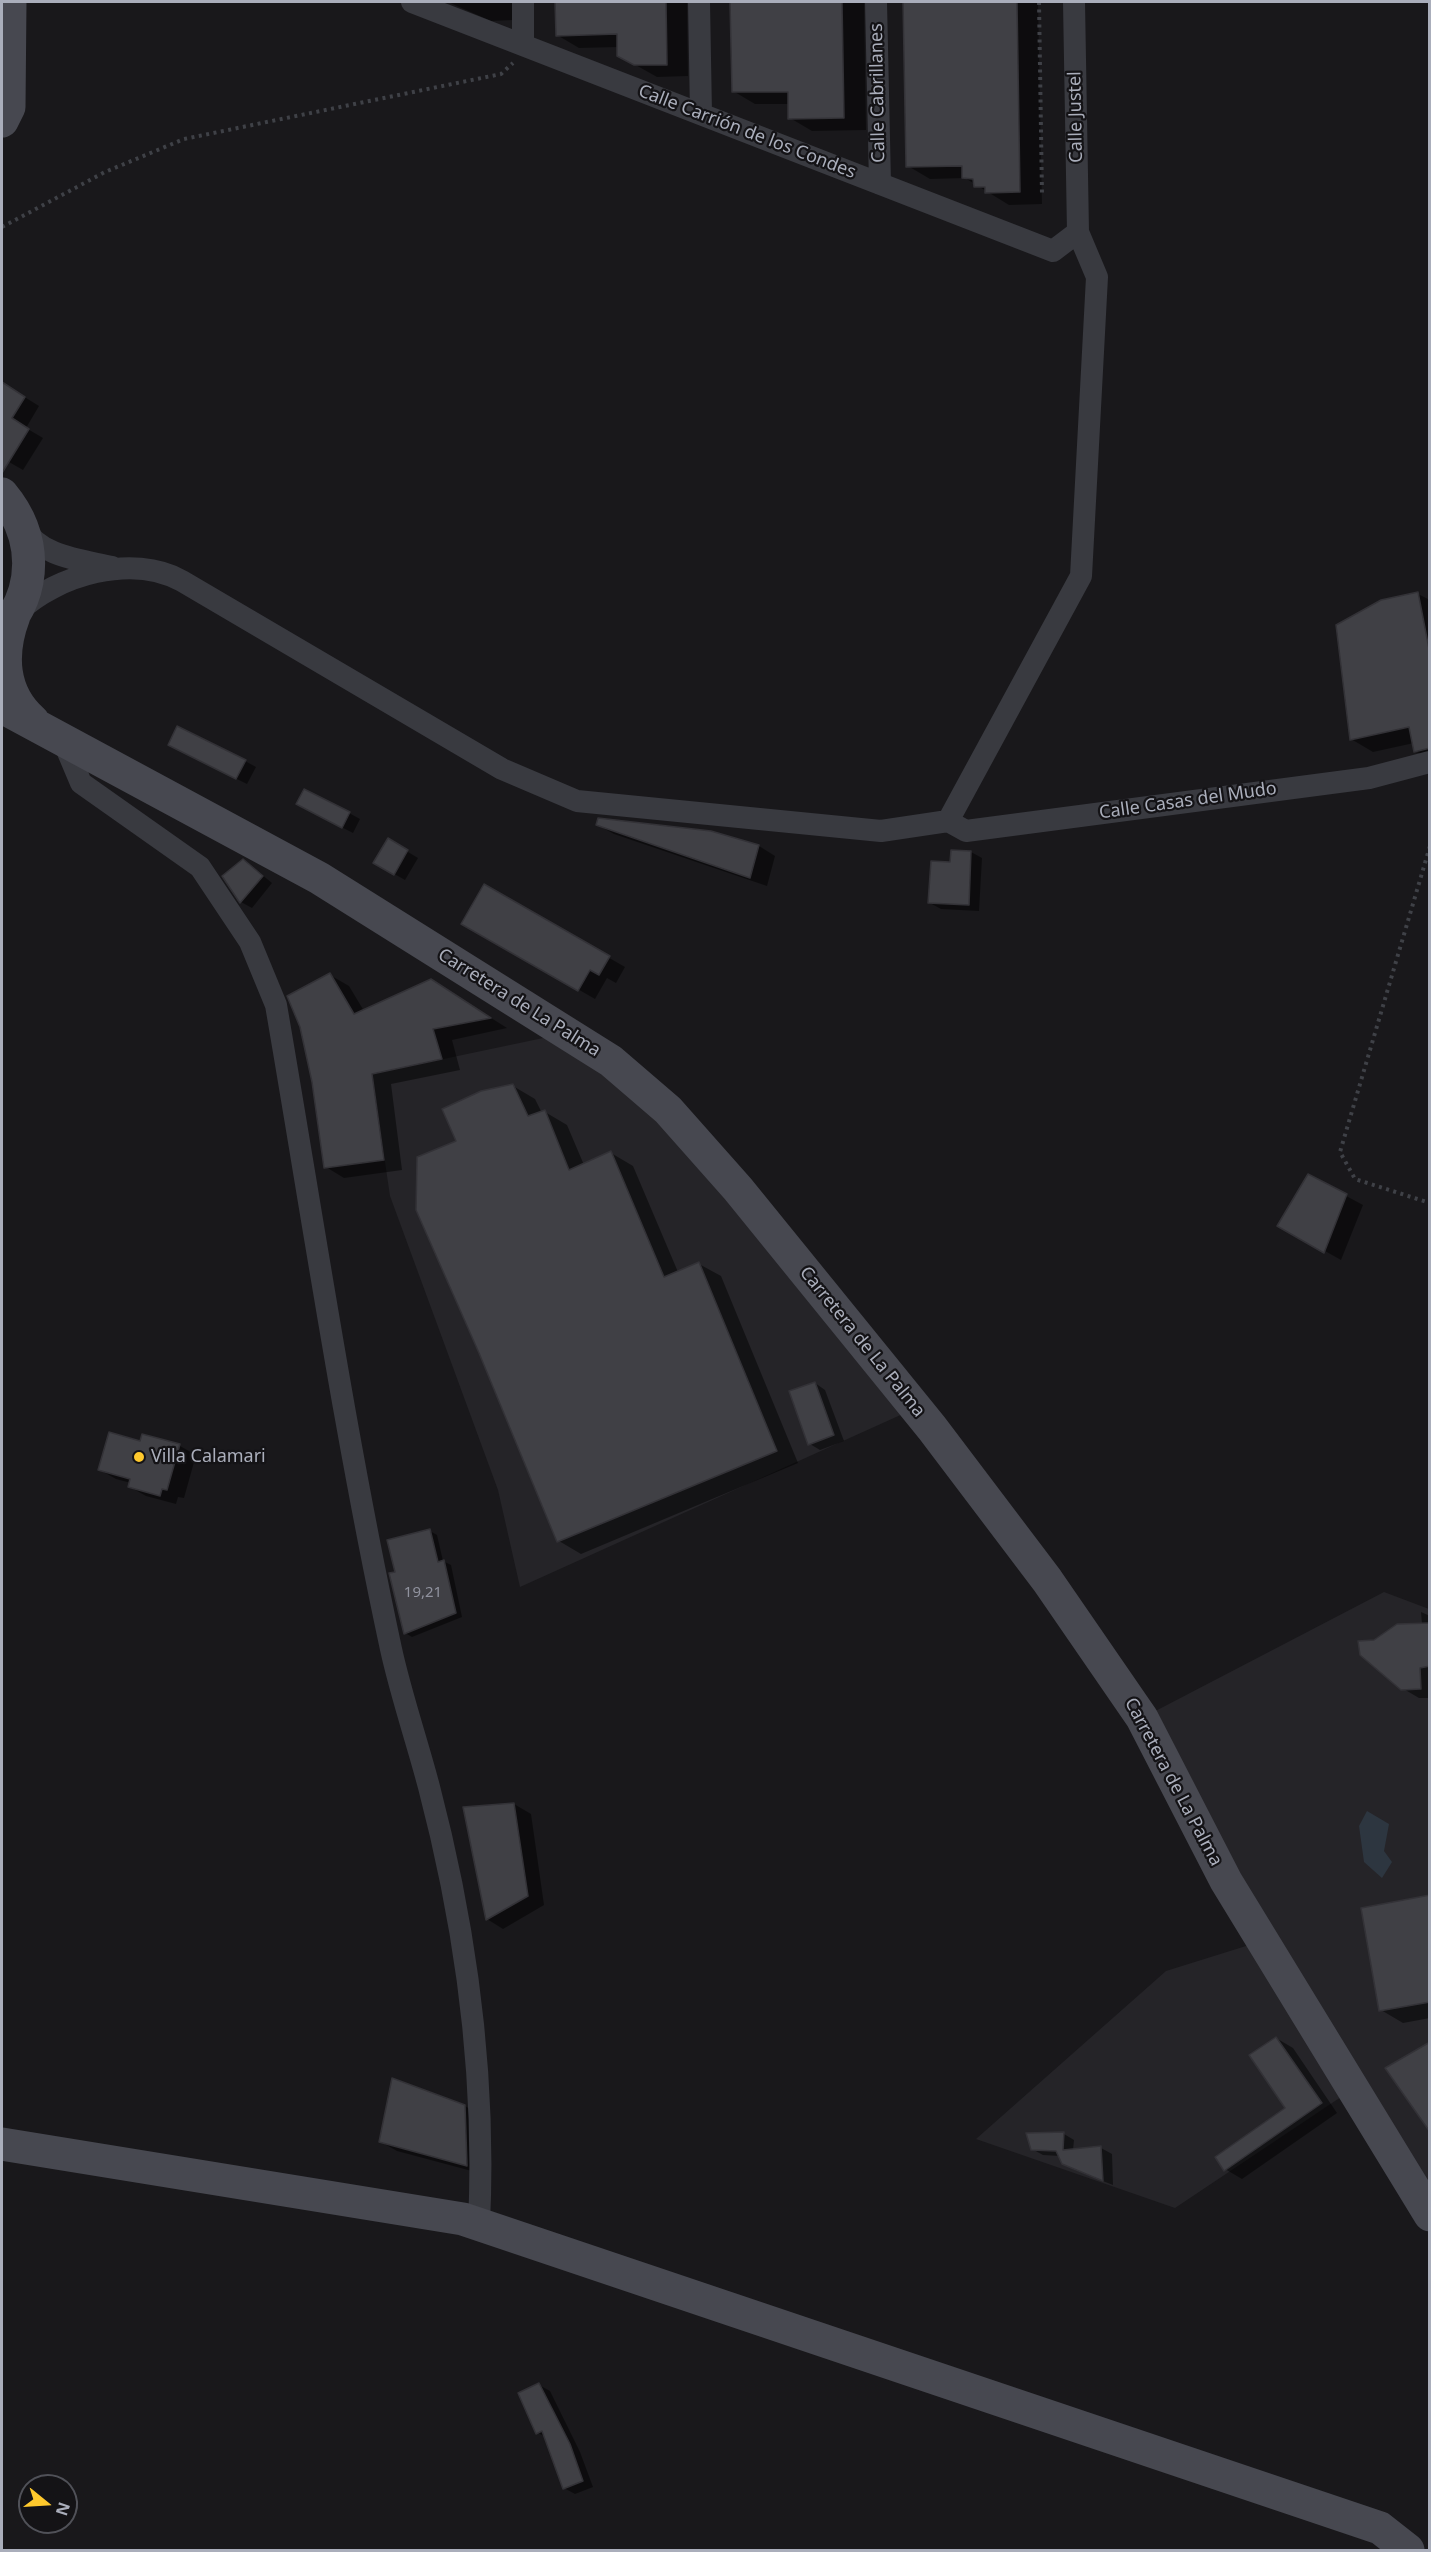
<!DOCTYPE html>
<html>
<head>
<meta charset="utf-8">
<style>
	body { margin:0 }
	#map { position:relative; width:1431px; height:2552px; overflow:hidden; background:#19181b; font-family:"Noto Sans",sans-serif }
	canvas { display:block }
	.frame { position:absolute; inset:0; border:3px solid #aaaebb; pointer-events:none }
	.north { position:absolute; left:18px; top:2474px; width:60px; height:60px; box-sizing:border-box; background:#141316; border:2px solid #505158; border-radius:50%; rotate:108deg; font-size:16px; font-weight:700; line-height:24px; text-align:center; color:#aaaebb }
	.north::after { content:''; display:block; margin:auto; width:21px; height:27px; background:#ffc92d; clip-path:polygon(50% 0,100% 100%,50% 72%,0 100%) }
</style>
</head>
<body>
<div id="map">
<canvas width="1431" height="2552"></canvas>
<div class="frame"></div>
<div class="north">N</div>
</div>
<script>
const ctx = document.querySelector('canvas').getContext('2d');
ctx.lineJoin = 'round';
function fill(path, color) { ctx.fillStyle = color; ctx.fill(path, 'evenodd'); }
function trace(path, color, width, dash) { ctx.strokeStyle = color; ctx.lineWidth = width; ctx.lineCap = dash ? 'butt' : 'round'; ctx.setLineDash(dash || []); ctx.stroke(path); }
function write(font, color, halo, rows, align = 'center') {
  ctx.font = font + ' "Noto Sans",sans-serif'; ctx.lineWidth = 4.5; ctx.setLineDash([]); ctx.textBaseline = 'middle'; ctx.strokeStyle = halo; ctx.fillStyle = color; for (const [text, x, y, turn = 0] of rows) {
    ctx.save(); ctx.translate(x, y); ctx.rotate((+turn || 0) * Math.PI / 180); ctx.textAlign = isNaN(turn) ? turn : align; if (halo) ctx.strokeText(text, 0, 0); ctx.fillText(text, 0, 0); ctx.restore();
  }
}
const built = new Path2D(`
	M567 1033 611 1061 916 1408 520 1587 498 1490 390 1196 372 1074Z
	M1384 1592 1429 1609V2215L1353 2089 1175 2208 976 2139 1166 1971 1262 1941 1142 1718Z`);
const water = new Path2D(`
	M1367 1811 1389 1824 1384 1851 1392 1862 1382 1878 1364 1862 1359 1826Z`);
const shadow = new Path2D(`
	M448 2H513V20L491 21Z
	M557 2H687L688 76 657 77 618 55V47L579 48 557 35Z
	M732 2H864L866 130 812 131 790 118V104H755L733 91Z
	M905 2H1038L1042 204 1009 205 965 178 930 179 908 166Z
	M2 383 39 406 26 428 43 438 23 470 2 458Z
	M1418 594 1430 600V759L1415 751 1414 743 1373 752 1351 739Z
	M180 751 245 761 256 767 247 784Z
	M308 810 349 813 360 819 353 833Z
	M598 825 711 832 759 846 775 856 767 886 614 834Z
	M388 840 418 858 405 880 375 863Z
	M971 852 982 858 979 911 941 909 930 903Z
	M244 860 272 883 252 908 241 902 224 876Z
	M484 886 625 967 616 983 607 978 595 999 463 923Z
	M330 975 349 986 364 1011 450 992 507 1028 452 1040 460 1070 391 1084 402 1170 344 1178 326 1167Z
	M513 1086 535 1099 542 1113 545 1112 567 1125 584 1165 611 1153 633 1166 678 1272 699 1264 721 1276 798 1463 581 1554 559 1541 458 1142Z
	M1309 1176 1363 1205 1341 1260 1279 1225Z
	M815 1383 825 1390 844 1441 820 1450 810 1444Z
	M143 1436 180 1446 196 1455 184 1498 178 1497 176 1504 146 1496 130 1487 131 1483 116 1479 100 1470 141 1442Z
	M430 1531 437 1535 443 1561 451 1565 462 1617 412 1637 405 1633 396 1574Z
	M1421 1612 1430 1616V1698H1419L1402 1688 1375 1641 1422 1624Z
	M514 1804 531 1814 544 1905 503 1929 487 1919 465 1808Z
	M1430 1897V2018L1403 2023 1381 2010Z
	M1276 2038 1293 2048 1337 2113 1242 2179 1225 2169 1287 2109Z
	M465 2106 481 2116 483 2174 397 2151 381 2142Z
	M1064 2134 1074 2140 1073 2150 1101 2148 1112 2154 1113 2185 1075 2170 1064 2163 1060 2156 1043 2155 1032 2149Z
	M539 2385 550 2391 580 2452 593 2487 575 2494 564 2488 546 2437 538 2433Z`);
const building = new Path2D(`
	M555 2H666L667 65H634L617 56V34L556 36Z
	M730 2H842L844 118 788 119V92H732Z
	M903 2H1017L1020 192 985 193V187H974L973 179 962 178V166L906 167Z
	M2 382 25 397 12 418 29 429 2 473Z
	M1418 592 1430 654V748L1414 752 1409 727 1350 740 1336 625 1381 600Z
	M177 726 246 760 236 779 168 745Z
	M304 789 350 812 342 828 296 804Z
	M598 818 711 831 759 845 750 878 596 825Z
	M388 838 408 850 394 875 373 863Z
	M951 850 971 851 969 905 928 903 931 861 950 862Z
	M243 859 263 876 240 903 222 876Z
	M484 884 610 956 599 975 590 970 578 991 461 924Z
	M330 973 354 1014 431 979 491 1018 433 1029 442 1059 372 1074 384 1160 324 1168 312 1082 300 1027 287 996Z
	M513 1084 528 1116 545 1110 569 1170 611 1151 664 1277 699 1262 777 1451 557 1542 479 1353 416 1210 417 1157 456 1141 442 1109 481 1091Z
	M1308 1174 1347 1194 1324 1253 1277 1226Z
	M815 1382 834 1435 808 1445 789 1391Z
	M109 1432 140 1441 142 1434 180 1444 167 1490 162 1489 160 1496 128 1487 130 1479 98 1470Z
	M430 1529 438 1562 444 1560 456 1613 404 1634 389 1573 395 1572 387 1540Z
	M1430 1623V1666L1420 1668 1421 1689 1401 1690 1360 1655 1358 1641 1374 1640 1397 1624Z
	M514 1803 528 1896 486 1920 463 1807Z
	M1430 1895V2002L1379 2011 1361 1908Z
	M1276 2037 1322 2103 1224 2171 1215 2157 1285 2108 1249 2055Z
	M1430 2042V2132L1385 2068Z
	M392 2078 465 2105 467 2166 379 2142Z
	M1064 2132 1063 2150 1101 2146 1103 2181 1062 2164 1056 2151 1031 2150 1026 2133Z
	M539 2383 570 2444 583 2481 563 2489 542 2431 536 2434 518 2393Z`);
const path = new Path2D(`
	M1039 2 1042 195
	M2 227 105 172 184 139 501 74 513 63
	M1430 846 1340 1152 1355 1179 1430 1203`);
const minor = new Path2D(`
	M412 2 1053 251 1078 232
	M523 2V45
	M699 2 701 114
	M876 2 880 184
	M23 526C39 557 82 560 112 567
	M18 612C57 575 132 553 182 581L502 769 577 801 881 831 948 821 1081 576 1097 277 1078 232 1074 2
	M62 738 81 783 200 867 250 942 276 1005C313 1220 345 1436 391 1649 401 1695 417 1741 429 1787 466 1928 486 2078 479 2224
	M948 821 966 831 1369 778 1430 762`);
const secondary = new Path2D(`
	M2 121 9 107 10 2
	M2 494C37 536 38 590 2 631
	M14 616C0 653 1 693 33 721
	M2 707 319 878 611 1061 668 1110 738 1189 932 1428 1047 1580 1142 1718 1226 1881 1430 2215
	M2 2144 463 2219 1380 2528 1408 2550`);
const markers = [
	[139,1457,6,"#ffc92d"]
];
const numberNames = [
	["19,21",423,1593]
];
const streetNames = [
	["Calle Cabrillanes",878,93,-91],
	["Calle Justel",1076,117,-91],
	["Calle Carrión de los Condes",747,132,21],
	["Calle Casas del Mudo",1188,801,-8],
	["Carretera de La Palma",519,1003,32],
	["Carretera de La Palma",862,1342,51],
	["Carretera de La Palma",1173,1782,62]
];
const poiNames = [
	["Villa Calamari",151,1457]
];
fill(built, '#252428');
fill(water, '#2d3640');
fill(shadow, '#0007');
fill(building, '#404045');
trace(building, '#333237', 1.5);
trace(path, '#3f4147', 4, [3, 4.5]);
trace(minor, '#393a40', 22);
trace(secondary, '#474850', 33);
for (const [x, y, r, color] of markers) { const dot = new Path2D(); dot.arc(x, y, r, 0, 2 * Math.PI); ctx.fillStyle = color; ctx.fill(dot); trace(dot, '#141316', 2); }
write('15px', '#90929e', null, numberNames);
write('18px', '#aaaebb', '#141316', streetNames);
write('18px', '#aaaebb', '#141316', poiNames, 'left');
</script>
</body>
</html>
